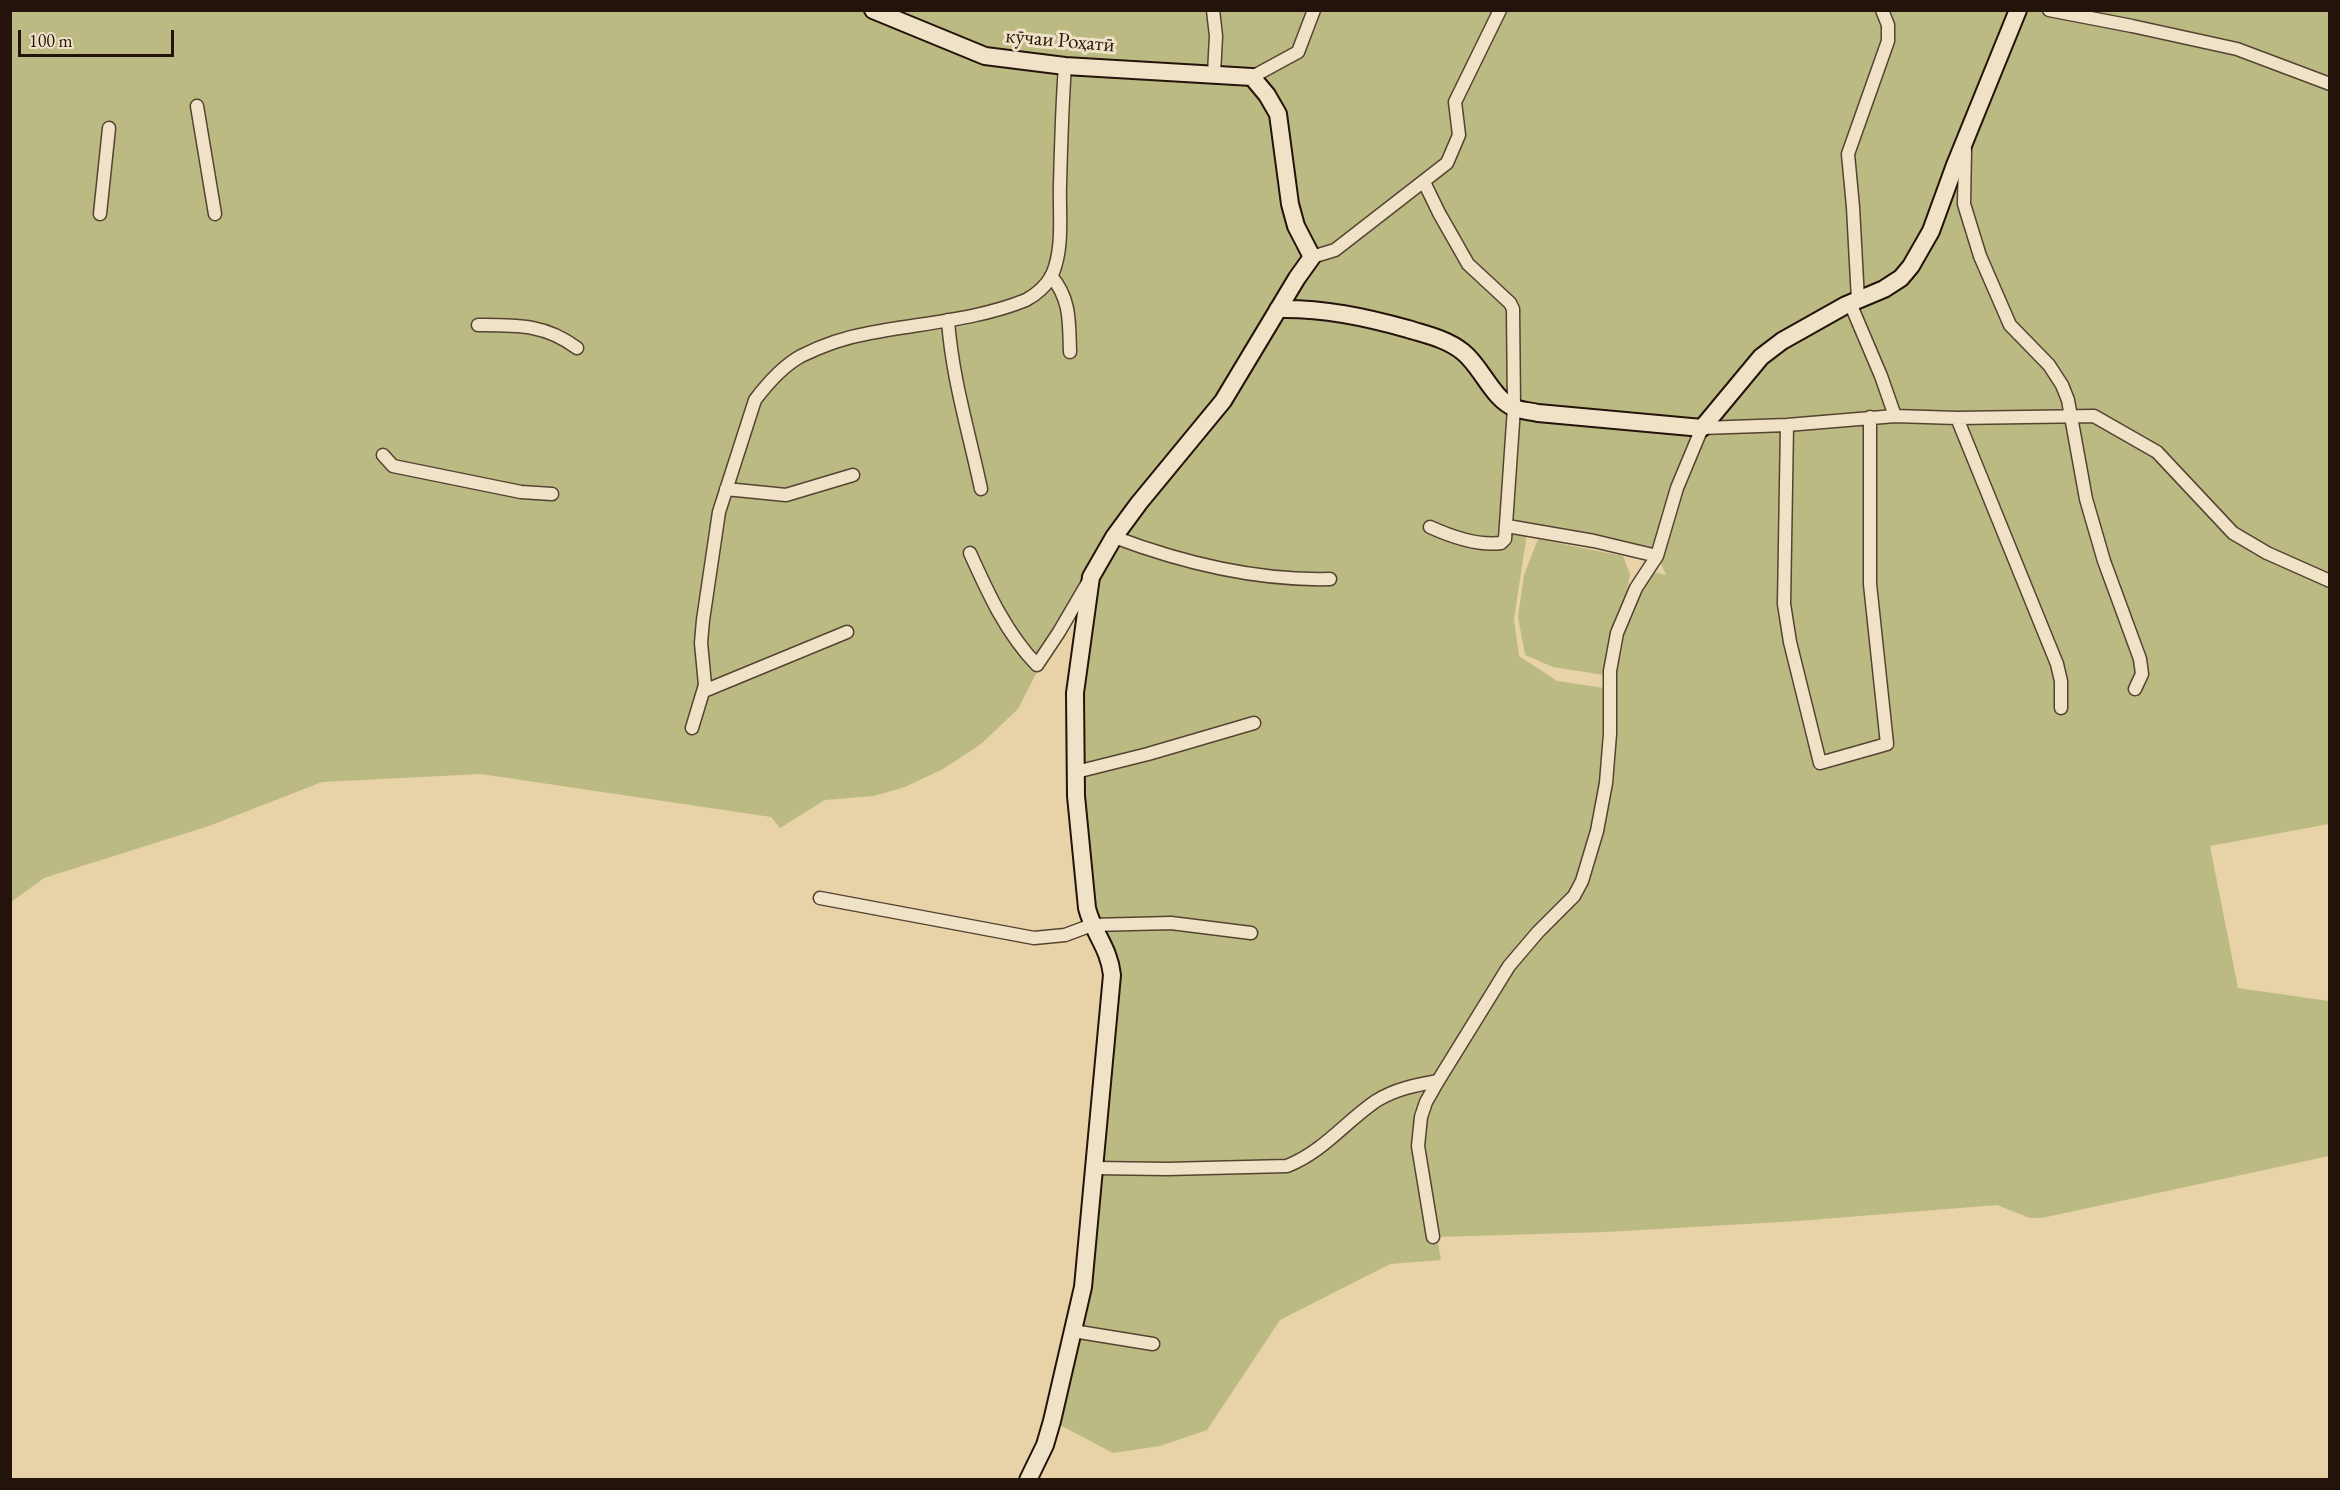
<!DOCTYPE html>
<html>
<head>
<meta charset="utf-8">
<style>
	body { margin:0 }
	#map { position:relative; width:2340px; height:1490px; overflow:hidden; background:#e8d2a8; font-family:"EB Garamond",serif }
	canvas { display:block }
	.frame { position:absolute; inset:0; border:12px solid #23130b; pointer-events:none }
	.scale { position:absolute; left:18px; top:30px; width:156px; height:27px; box-sizing:border-box; border:3px solid #23130b; border-top:0; padding-left:8px; font-size:18px; line-height:21px; white-space:nowrap; color:#23130b; -webkit-text-stroke:4px #f0e2c6; paint-order:stroke }
</style>
</head>
<body>
<div id="map">
<canvas width="2340" height="1490"></canvas>
<div class="frame"></div>
<div class="scale">100 m</div>
</div>
<script>
const ctx = document.querySelector('canvas').getContext('2d');
ctx.lineJoin = 'round';
function fill(path, color) { ctx.fillStyle = color; ctx.fill(path, 'evenodd'); }
function trace(path, color, width, dash) { ctx.strokeStyle = color; ctx.lineWidth = width; ctx.lineCap = dash ? 'butt' : 'round'; ctx.setLineDash(dash || []); ctx.stroke(path); }
function write(font, color, halo, rows, align = 'center') {
  ctx.font = font + ' "EB Garamond",serif'; ctx.lineWidth = 6; ctx.setLineDash([]); ctx.textBaseline = 'middle'; ctx.strokeStyle = halo; ctx.fillStyle = color; for (const [text, x, y, turn = 0] of rows) {
    ctx.save(); ctx.translate(x, y); ctx.rotate((+turn || 0) * Math.PI / 180); ctx.textAlign = isNaN(turn) ? turn : align; if (halo) ctx.strokeText(text, 0, 0); ctx.fillText(text, 0, 0); ctx.restore();
  }
}
const green = new Path2D(`
	M2029 10 2329 11V824L2210 846 2238 988 2329 1001V1156L2042 1218H2030L1997 1205 1798 1221 1606 1232 1437 1237 1441 1260 1390 1264 1280 1320 1207 1430 1160 1446 1113 1453 1056 1423 1088 1288 1104 1169 1103 1120 1116 990 1115 952 1086 900 1075 804 1088 580 1058 629 1041 648 1040 666 1018 709 981 744 943 769 905 787 874 796 825 800 780 828 771 817 481 774 322 782 209 826 44 878 11 902V11H2019L2014 18ZM1528 527 1657 555 1666 575 1650 571 1634 592 1611 689 1557 681 1519 656 1514 619Z
	M1538 539 1623 556 1630 574 1620 629 1604 675 1553 667 1525 655 1518 617 1524 575Z`);
const street = new Path2D(`
	M1213 10 1216 36 1214 74
	M2049 10 2132 26 2237 49 2330 84
	M1252 77 1298 52 1314 10
	M197 106 215 214
	M1965 150 1964 204 1980 256 2010 325 2049 365 2062 385 2068 400 2086 499 2104 561 2140 659 2142 674 2135 689
	M1424 182 1439 213 1468 264 1510 303 1513 309 1514 408 1505 539 1501 543C1477 546 1452 537 1430 527
	M100 214 109 128
	M1312 257 1335 250 1447 163 1459 135 1455 102 1500 10
	M1051 276C1071 299 1069 323 1070 352
	M1858 300 1853 207 1848 154 1888 41V25L1882 10
	M1850 303 1881 376 1895 416
	M948 320C952 378 969 432 981 489
	M478 325C517 325 545 324 577 348
	M1957 418 2057 664 2061 681V708
	M1787 425 1784 604 1790 642 1820 763 1887 744 1870 584V417
	M383 455 393 466 521 492 552 494
	M726 489 786 495 853 475
	M1507 526 1594 541 1657 556
	M1114 537C1183 563 1256 581 1330 579
	M970 553C988 593 1006 633 1037 665L1059 632 1087 584
	M704 691 847 632
	M692 728 705 685 701 643 703 620 719 512 755 400C767 384 783 366 801 356 821 346 847 337 870 333 921 323 977 320 1026 300 1036 295 1047 285 1052 275 1064 248 1059 213 1060 185 1061 145 1062 106 1065 66
	M1076 772 1148 754 1254 723
	M820 898 1034 938 1065 935 1092 925 1171 923 1251 933
	M1094 1168 1167 1169 1287 1166C1323 1152 1345 1122 1376 1101 1395 1089 1416 1085 1438 1081
	M1433 1237 1418 1146 1421 1117 1426 1102 1438 1081 1509 966 1538 932 1574 896 1582 881 1597 831 1606 783 1610 734V671L1617 633 1636 588 1657 556 1677 488 1702 428 1787 425 1895 416 1957 418 2094 416 2157 452 2233 533 2267 553 2330 581
	M1073 1331 1153 1344`);
const secondary = new Path2D(`
	M873 10 985 56 1065 66 1252 77 1267 95 1278 114 1290 204 1296 226 1312 257 1297 278 1223 401 1139 503 1114 537 1091 577 1075 693 1076 796 1087 908C1093 933 1109 947 1112 975L1083 1287 1052 1421 1045 1445 1028 1480
	M1278 309C1323 308 1365 317 1408 329 1427 335 1447 339 1463 352 1482 367 1492 399 1515 408 1522 411 1530 411 1538 413L1702 428 1761 357 1782 341 1846 305 1884 289 1901 278 1911 266 1931 231 1955 165 2018 10`);
const streetNames = [
	["кӯчаи Роҳатӣ",1060,41,5]
];
fill(green, '#bcba83');
trace(street, '#544332', 15);
trace(secondary, '#23130b', 20);
trace(street, '#f0e2c6', 12);
trace(secondary, '#f0e2c6', 16);
write('21px', '#23130b', '#f0e2c6', streetNames);
</script>
</body>
</html>
